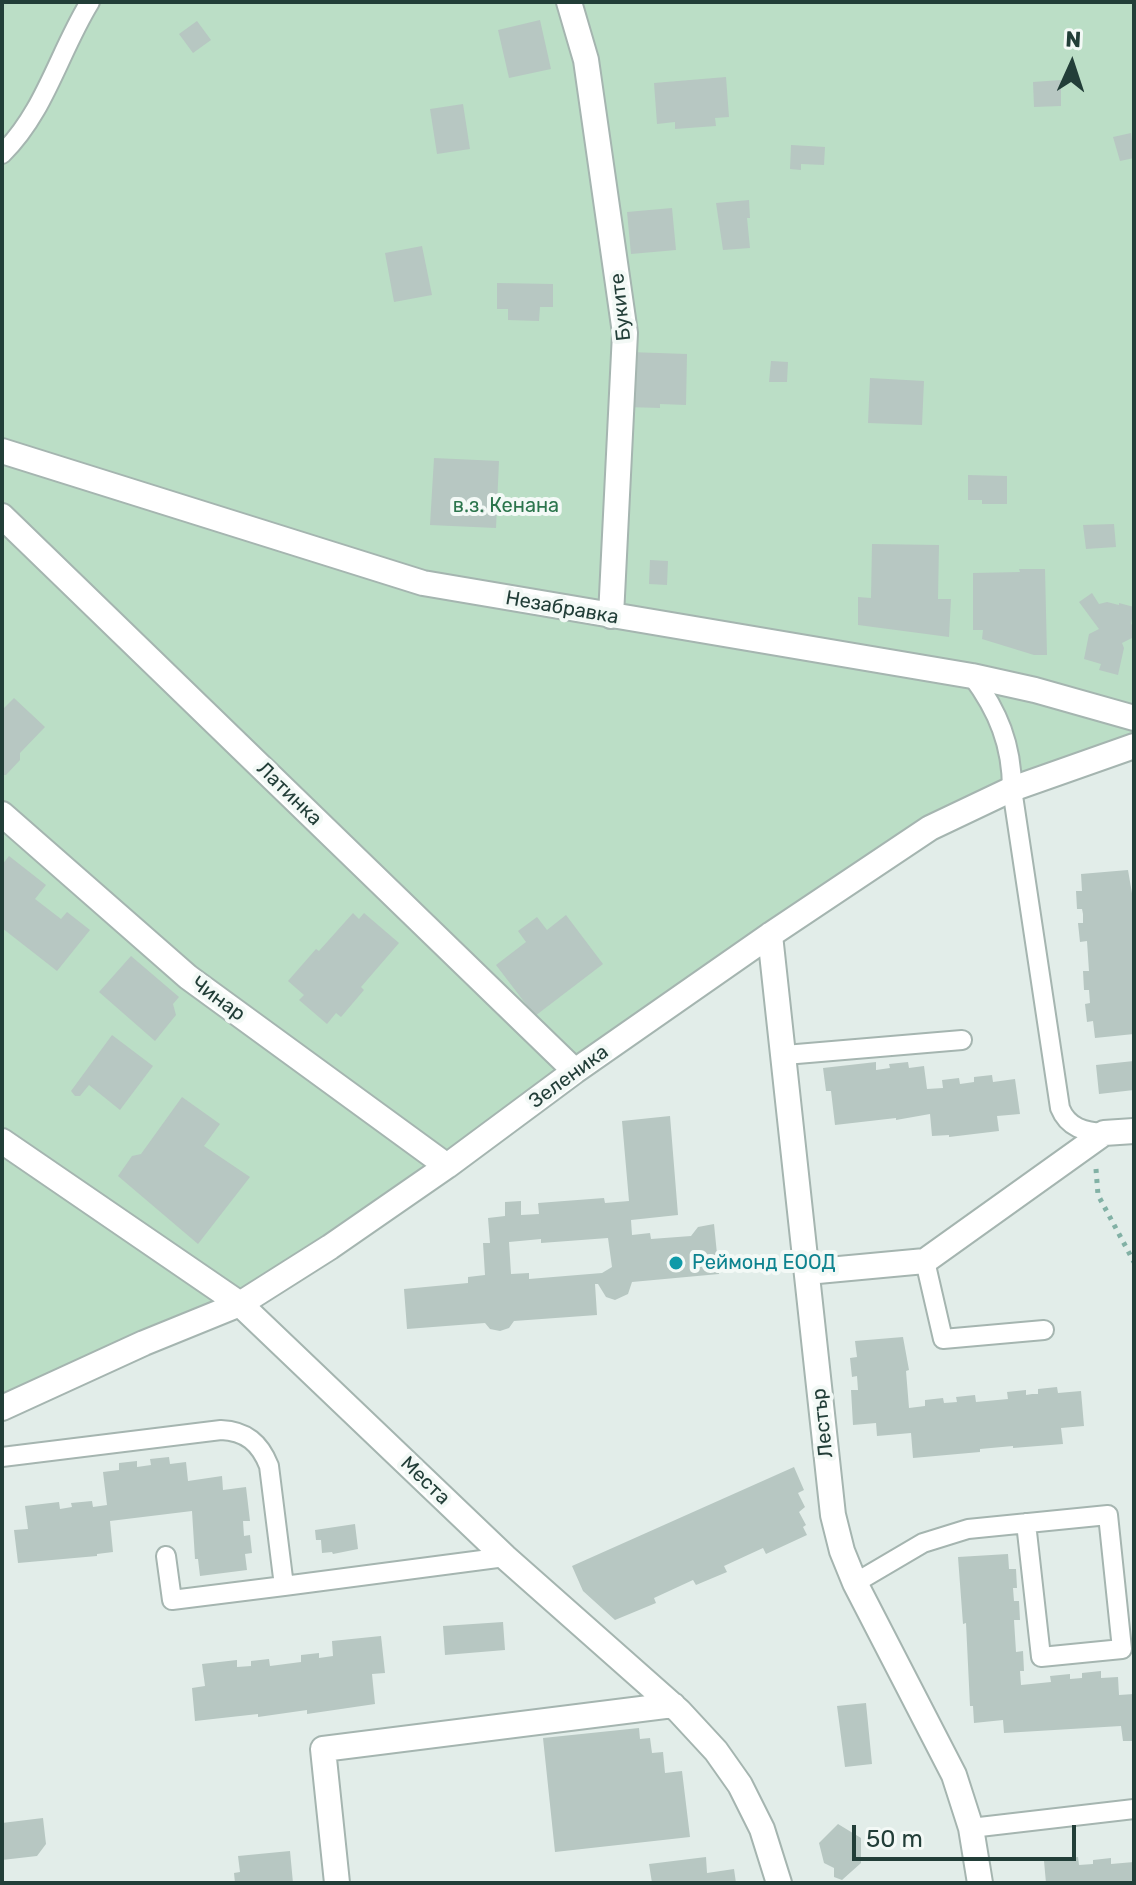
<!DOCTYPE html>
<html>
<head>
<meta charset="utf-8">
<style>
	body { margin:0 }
	#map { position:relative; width:1136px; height:1885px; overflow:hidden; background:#e2ede9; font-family:Rubik,sans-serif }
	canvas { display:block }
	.frame { position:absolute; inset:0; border:4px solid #223e38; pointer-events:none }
	.north { position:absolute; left:1032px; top:24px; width:80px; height:80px; -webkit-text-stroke:6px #f3f9f6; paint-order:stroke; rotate:3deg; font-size:22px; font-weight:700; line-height:32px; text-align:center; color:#223e38 }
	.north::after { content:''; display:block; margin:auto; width:28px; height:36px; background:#223e38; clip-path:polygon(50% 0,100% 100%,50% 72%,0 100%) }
	.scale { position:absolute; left:852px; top:1825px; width:224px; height:36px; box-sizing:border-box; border:4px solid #223e38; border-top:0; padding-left:10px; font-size:24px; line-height:28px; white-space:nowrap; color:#223e38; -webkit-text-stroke:6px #f3f9f6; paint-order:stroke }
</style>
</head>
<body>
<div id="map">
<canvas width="1136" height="1885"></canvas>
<div class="frame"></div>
<div class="north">N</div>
<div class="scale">50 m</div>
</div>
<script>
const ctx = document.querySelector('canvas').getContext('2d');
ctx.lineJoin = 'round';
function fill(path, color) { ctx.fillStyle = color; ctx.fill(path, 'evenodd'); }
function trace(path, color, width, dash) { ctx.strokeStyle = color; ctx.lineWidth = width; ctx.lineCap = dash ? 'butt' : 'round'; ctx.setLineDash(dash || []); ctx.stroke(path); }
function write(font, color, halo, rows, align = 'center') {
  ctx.font = font + ' Rubik,sans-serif'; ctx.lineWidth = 8; ctx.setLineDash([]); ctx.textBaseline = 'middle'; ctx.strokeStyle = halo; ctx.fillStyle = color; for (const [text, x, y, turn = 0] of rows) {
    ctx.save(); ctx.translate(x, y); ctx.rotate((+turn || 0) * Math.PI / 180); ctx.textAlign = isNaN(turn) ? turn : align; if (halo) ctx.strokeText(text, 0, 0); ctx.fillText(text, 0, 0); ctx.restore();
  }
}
const green = new Path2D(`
	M2 2H1134V746L930 828 240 1304 2 1408Z`);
const building = new Path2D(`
	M540 20 551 69 509 78 498 30Z
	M197 21 211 40 193 53 179 34Z
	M726 77 729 117 715 118 716 126 675 129V122L657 124 654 83Z
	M1061 80V106L1034 107 1033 82Z
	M463 104 470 149 437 154 430 109Z
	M1131 133 1134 158 1120 161 1113 137Z
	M791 145 825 147 824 165 801 164V170L790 169Z
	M749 200 750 218H747L750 248 723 250 716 203Z
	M672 208 676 250 631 254 627 212Z
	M422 246 432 295 394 302 385 253Z
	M497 283 553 284V307H540L539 321 508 320V309H497Z
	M629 352 687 354 686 405 660 404V408L627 407Z
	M771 361 788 362 787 382H769Z
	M870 378 924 381 922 425 868 423Z
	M434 458 499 461 496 528 430 525Z
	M968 475 1007 476V504H982V500H968Z
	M1114 524 1116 547 1086 549 1083 525Z
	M872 544 939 545 938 599H951L949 637 858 625V597L871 598Z
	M650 560 668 561 667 585 649 584Z
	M1019 569H1045L1047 655H1034L982 639 983 630H973V573L1020 572Z
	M1092 593 1099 604 1107 602 1119 605V603L1134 607 1131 624 1134 626V637L1122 643 1124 648 1118 675 1099 670 1101 664 1084 659 1089 634 1099 629 1079 602Z
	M14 698 45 727 20 753V760L6 775H2V710Z
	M9 856 46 885 35 899 61 919 67 912 90 930 57 971 2 928V865Z
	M1128 870 1134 905V1034L1095 1038 1093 1021 1087 1022 1085 1004 1090 1003 1089 990H1084L1083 971H1089L1087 941 1080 942 1078 923H1083V914L1082 909H1077L1076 891H1082L1081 874Z
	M353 913 359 919 364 913 399 943 361 987 364 990 341 1017 336 1013 327 1024 299 1000 304 995 288 981 316 949 319 951Z
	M566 915 603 964 535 1016 496 965 526 942 518 931 537 917 547 930Z
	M131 956 179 997 173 1004 176 1015 155 1041 99 992Z
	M112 1035 153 1066 120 1110 89 1085 80 1096H75L71 1091Z
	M1134 1061V1090L1099 1094 1096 1065Z
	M876 1062V1070L890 1068 889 1064 908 1062 909 1068 924 1066 927 1089 943 1088 942 1080 959 1078 960 1084 974 1082V1077L992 1075 993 1082 1015 1079 1020 1114 997 1116 999 1131 949 1137V1135L932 1136 930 1114 896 1120V1118L835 1125 831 1091H826L823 1068Z
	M182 1097 220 1124 204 1146 250 1177 198 1244 118 1176 132 1156 141 1154Z
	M670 1116 678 1215 631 1220 632 1235 650 1233 651 1239 691 1236 698 1227 714 1224 719 1274 632 1282 628 1294 615 1300 606 1297 598 1284H595L597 1315 514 1321 509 1328 500 1331 490 1329 485 1323 407 1329 404 1289 468 1283V1277L485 1275 483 1243H490L488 1218 505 1216V1202L521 1201V1215L539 1214 538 1203 604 1198 605 1203 629 1201 622 1121ZM608 1238 612 1267 602 1273 529 1279V1273L511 1274 509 1242 541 1239V1243Z
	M903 1337 909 1370 906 1371 909 1408 925 1406V1400L943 1398 944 1403 957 1402 956 1397 975 1395 976 1402 1008 1399 1007 1392 1026 1390V1395L1032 1394H1038V1389L1057 1387 1058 1393 1081 1391 1084 1426 1061 1428 1063 1444 1013 1448V1446L980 1449V1452L913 1458 911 1433 877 1436 876 1423 853 1425 851 1390H858L857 1376 852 1377 850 1358 857 1357 855 1341Z
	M169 1457 170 1464 186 1462 188 1481 222 1476 223 1490 246 1487 250 1521H243L244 1536 250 1535 252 1553 245 1554 247 1570 200 1576 198 1559H195L192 1511 110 1521 113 1552 97 1554V1556L18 1563 14 1530 28 1529 25 1506 59 1502 60 1509 72 1507 71 1503 92 1501 93 1507 107 1505 103 1472 119 1470V1463L137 1461V1467L151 1465 150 1459Z
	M794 1467 804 1490 798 1493 805 1507 799 1512 806 1525 803 1527 807 1535 766 1554 763 1548 724 1566 727 1572 696 1585 693 1580 654 1598 656 1603 615 1620 583 1591 572 1566Z
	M355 1524 358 1549 333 1554 332 1552 322 1553 321 1540H316L315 1530Z
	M1008 1554 1009 1569H1016L1017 1588H1013L1014 1601H1019L1020 1620H1014L1016 1652 1023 1651 1024 1671H1020L1021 1685 1051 1682 1050 1676 1070 1674V1679L1082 1678V1673L1101 1671V1678L1118 1677 1119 1695 1134 1694V1741H1123L1121 1726 1004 1733 1003 1720 974 1723 973 1706H970L966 1623 963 1624 958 1557Z
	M503 1622 505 1650 445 1655 443 1626Z
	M381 1636 385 1673 372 1674 375 1704 307 1714V1710L258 1717V1714L195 1721 192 1688 205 1686 202 1664 237 1660V1667L251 1666V1661L269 1659 270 1666 301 1662V1655L319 1653V1658L333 1656 332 1641Z
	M866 1703 872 1764 845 1767 837 1706Z
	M639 1728 640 1739 650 1738 652 1753 663 1752 665 1773 682 1771 690 1837 555 1852 543 1738Z
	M43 1818 46 1844 37 1856 2 1860V1823Z
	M838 1824 861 1838V1863L842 1880 834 1877V1868L824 1863 819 1843Z
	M290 1851 293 1883H235L234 1873 240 1872 238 1856Z
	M706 1857 707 1873 734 1869 736 1883H652L649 1864Z
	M1078 1857 1079 1865 1093 1864V1860L1111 1858V1864L1134 1862V1883H1046L1044 1861Z`);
const path = new Path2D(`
	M1096 1169 1098 1195 1134 1262`);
const lane = new Path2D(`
	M2 154C45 112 59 52 90 2
	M972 676C998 711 1012 745 1012 789L1060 1108C1068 1128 1085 1132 1104 1133
	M785 1055 962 1040
	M925 1261 943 1339 1044 1330
	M2 1457 221 1430C246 1431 260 1443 269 1466L284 1586 172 1600 166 1556
	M855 1583 923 1543 968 1529 1108 1515 1122 1649 1041 1657 1026 1523
	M284 1586 505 1557
	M971 1828 1134 1809`);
const street = new Path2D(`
	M569 2 586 60 625 333 611 616
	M2 451 423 583 972 676 1035 690 1134 718
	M2 516 575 1071
	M2 814 188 977 447 1166
	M770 935 833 1515 842 1551 855 1583 954 1775 971 1828 980 1883
	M2 1141 240 1304 505 1557 679 1711 716 1751 740 1785 762 1829 779 1883
	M807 1272 925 1261 1104 1133 1134 1131
	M2 1408 144 1343 240 1304 330 1247 447 1166 575 1071 770 935 930 828 1012 789 1134 746
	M337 1883 323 1749 673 1705`);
const markers = [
	[676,1263,8,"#0f9aa8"]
];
const streetNames = [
	["Буките",621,307,-96],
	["Незабравка",562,608,10],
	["Латинка",289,794,44],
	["Чинар",218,999,36],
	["Зеленика",569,1077,-36],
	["Лестър",823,1423,-96],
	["Места",425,1481,44]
];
const parkNames = [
	["в.з. Кенана",506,506]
];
const cultureNames = [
	["Реймонд ЕООД",692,1263]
];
fill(green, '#bbdec6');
fill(building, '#b7c7c2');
trace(lane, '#a5b5b0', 22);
trace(street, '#a5b5b0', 28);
trace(path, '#82b1a5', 5, [4, 6]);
trace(lane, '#fff', 18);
trace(street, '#fff', 24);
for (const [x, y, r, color] of markers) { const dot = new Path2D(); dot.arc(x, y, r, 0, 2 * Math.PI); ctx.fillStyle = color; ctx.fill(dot); trace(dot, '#f3f9f6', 3); }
write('20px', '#223e38', '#f3f9f6', streetNames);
write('20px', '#2b754c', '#f3f9f6', parkNames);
write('20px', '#0d838f', '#f3f9f6', cultureNames, 'left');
</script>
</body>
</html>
